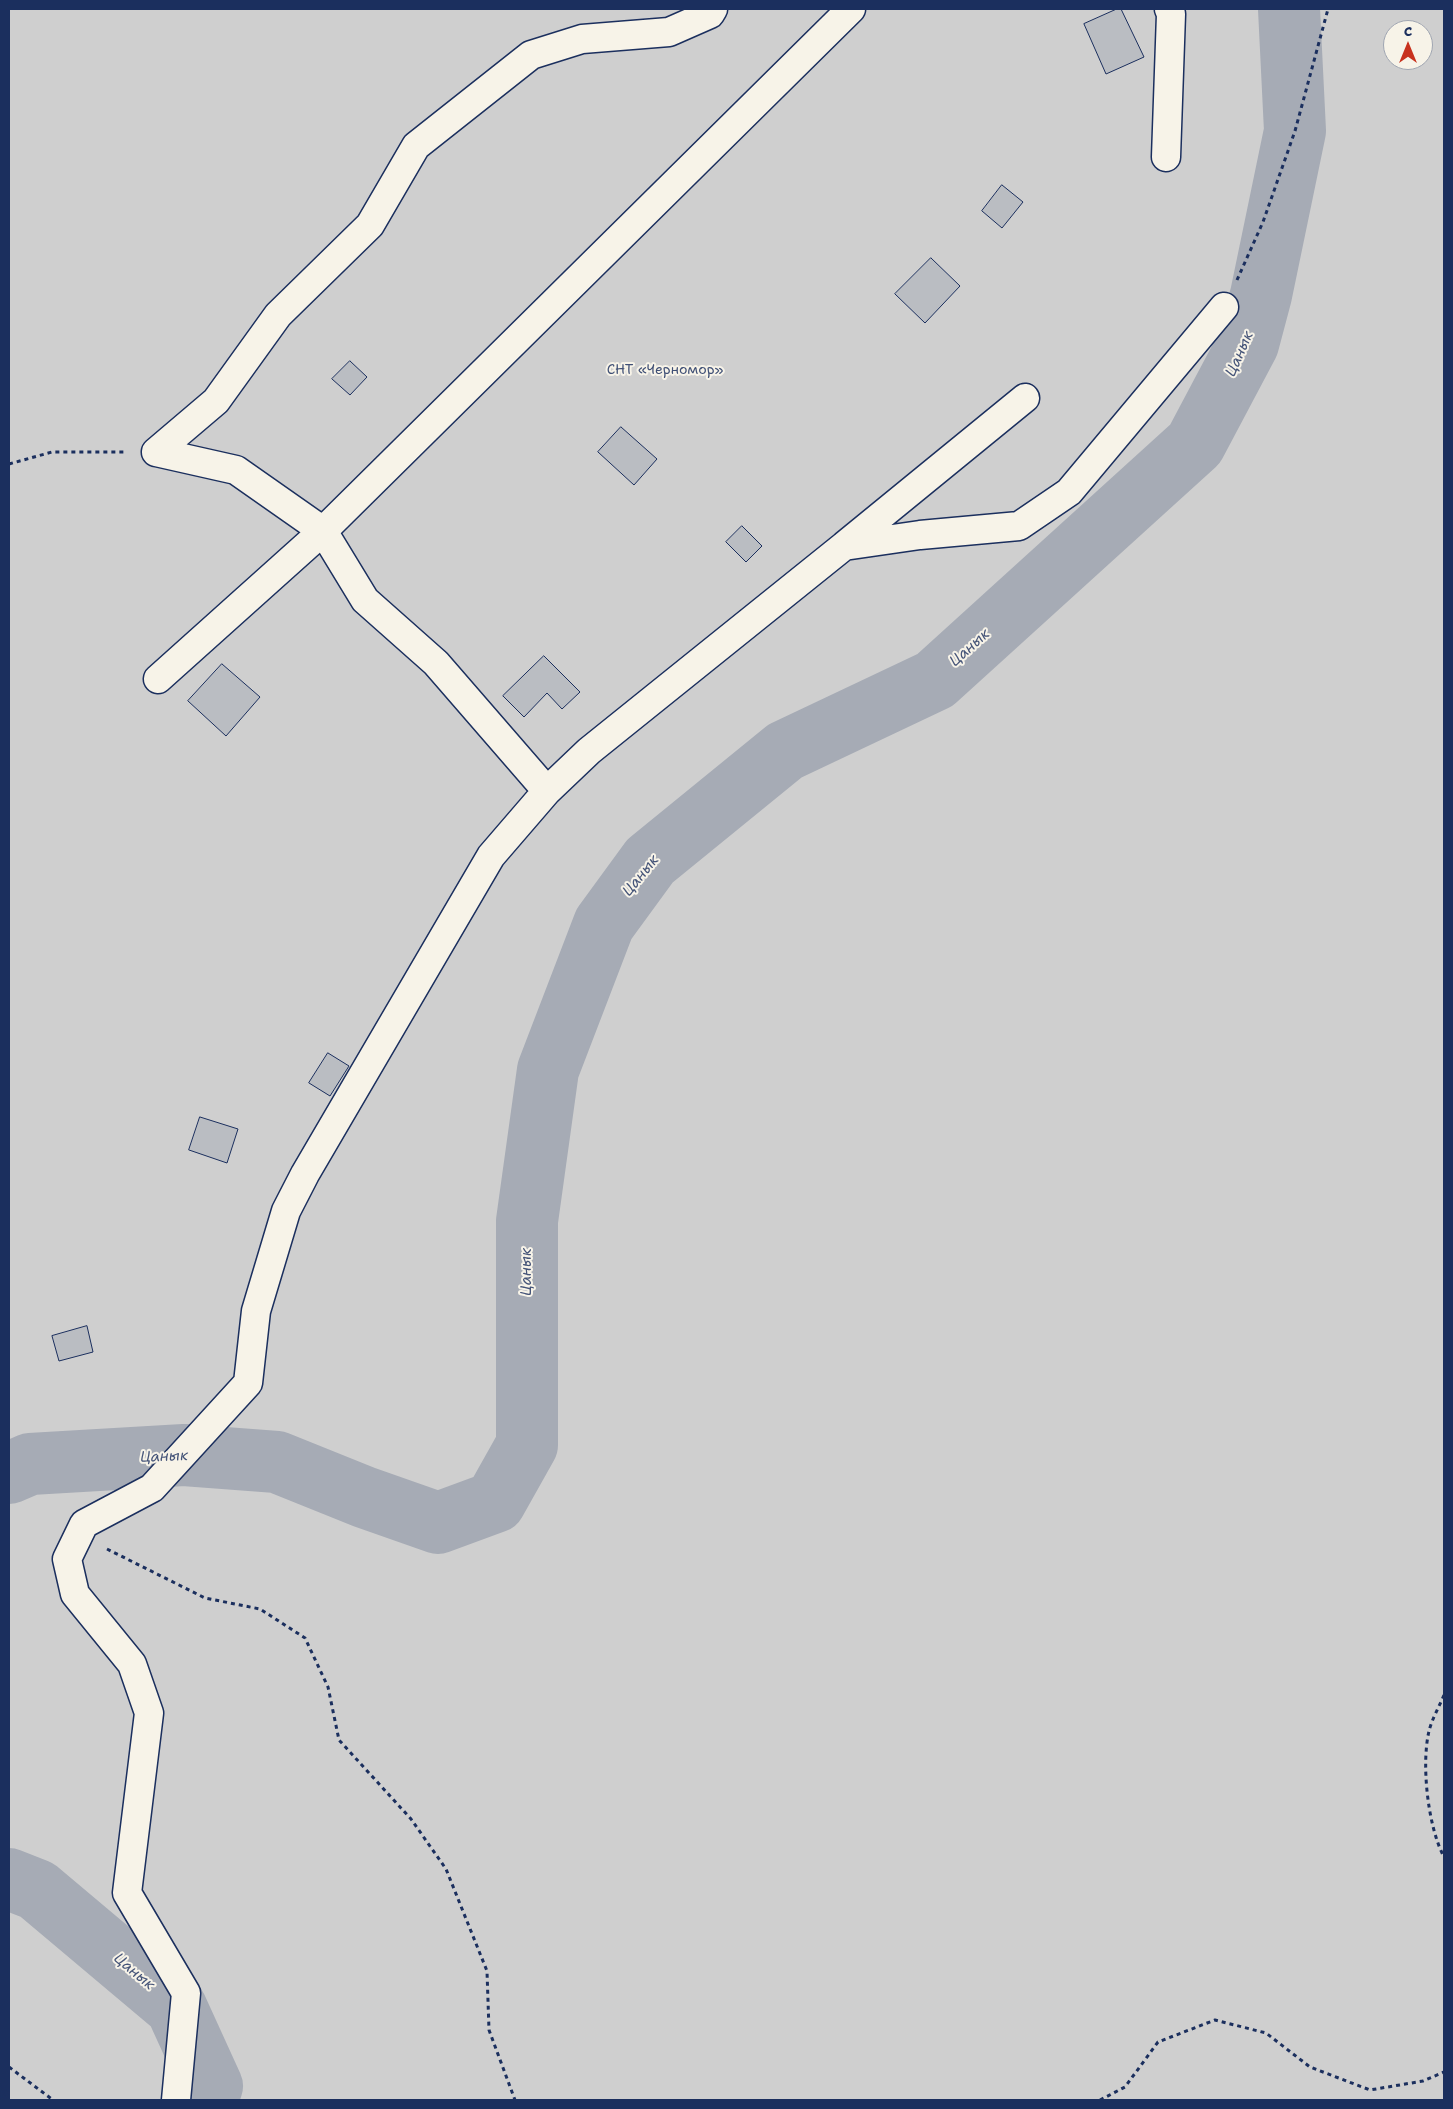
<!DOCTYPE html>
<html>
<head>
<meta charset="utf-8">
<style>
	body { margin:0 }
	#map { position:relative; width:1453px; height:2109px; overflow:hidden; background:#eeebe2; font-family:"Shantell Sans",sans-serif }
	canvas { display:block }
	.frame { position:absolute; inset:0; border:10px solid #1b2f5e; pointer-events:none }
	.north { position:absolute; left:1383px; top:20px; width:50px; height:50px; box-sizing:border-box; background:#f7f3e8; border:1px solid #9fa5b1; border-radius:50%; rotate:0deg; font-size:14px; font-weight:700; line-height:20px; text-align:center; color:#1b2f5e }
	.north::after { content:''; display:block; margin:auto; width:18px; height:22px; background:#c8321e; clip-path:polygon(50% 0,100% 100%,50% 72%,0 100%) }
</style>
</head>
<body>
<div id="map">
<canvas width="1453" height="2109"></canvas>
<div class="frame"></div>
<div class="north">С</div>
</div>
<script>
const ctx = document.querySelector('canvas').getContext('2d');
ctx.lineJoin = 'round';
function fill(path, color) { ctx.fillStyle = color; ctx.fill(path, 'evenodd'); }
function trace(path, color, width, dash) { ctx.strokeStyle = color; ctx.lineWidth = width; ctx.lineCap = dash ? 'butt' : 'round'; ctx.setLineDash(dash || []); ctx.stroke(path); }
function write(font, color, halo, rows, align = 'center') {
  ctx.font = font + ' "Shantell Sans",sans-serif'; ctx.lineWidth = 4; ctx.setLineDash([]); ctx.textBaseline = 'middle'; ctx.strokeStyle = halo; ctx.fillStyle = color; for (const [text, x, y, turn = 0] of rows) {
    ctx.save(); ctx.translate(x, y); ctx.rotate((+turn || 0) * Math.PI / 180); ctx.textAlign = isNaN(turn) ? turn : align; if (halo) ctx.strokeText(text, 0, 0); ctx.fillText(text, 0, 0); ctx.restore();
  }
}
const green = new Path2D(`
	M9 9H1444V2100H9ZM1393 30H1423V60H1393Z`);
const river = new Path2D(`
	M9 1473 30 1464 184 1455 277 1462 364 1497 438 1523 495 1502 527 1445V1221L548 1070 604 924 650 861 785 751 935 680 1195 444 1248 344 1261 295 1295 131 1289 9
	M9 1879 37 1890 176 2007 212 2086 207 2100`);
const building = new Path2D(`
	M1117 9H1121L1144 57 1106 74 1084 24Z
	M1002 185 1023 202 1002 228 982 211Z
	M931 258 960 286 925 323 895 294Z
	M350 361 367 377 350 395 332 379Z
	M621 427 657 459 634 485 598 452Z
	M742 526 762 546 746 562 726 542Z
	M544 656 580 692 562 709 547 693 524 717 503 696Z
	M222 664 260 697 226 736 188 701Z
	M328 1053 349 1066 330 1096 309 1083Z
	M200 1117 238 1129 227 1163 189 1150Z
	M87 1326 93 1352 59 1361 52 1336Z`);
const path = new Path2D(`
	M1237 280 1263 222 1295 131 1328 9
	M9 464 52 452H126
	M107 1549 205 1598 260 1609 305 1638 328 1687 339 1740 411 1819 446 1869 487 1971 489 2030 515 2100
	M1444 1695C1439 1707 1432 1719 1429 1731 1421 1765 1428 1827 1444 1857
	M9 2067 53 2100
	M1100 2100 1125 2087 1158 2042 1215 2020 1266 2033 1310 2067 1370 2090 1423 2081 1444 2072`);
const minor = new Path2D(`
	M1166 157 1171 14 1169 9
	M156 452 216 401 278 315 370 225 416 146 531 55 582 39 669 32 710 14 713 9
	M156 452 236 470 323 531 365 600 436 663 547 791
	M845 545 1025 398
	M158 679 323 531 851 9
	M176 2100 186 1993 127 1893 149 1713 132 1664 75 1594 67 1559 84 1524 152 1488 248 1383 256 1311 286 1211 305 1174 491 856 547 791 589 751 844 546 920 535 1019 526 1069 492 1224 307`);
const parkNames = [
	["СНТ «Черномор»",665,370]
];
const waterNames = [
	["Цанык",1240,354,-66],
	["Цанык",970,648,-42],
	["Цанык",641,876,-51],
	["Цанык",527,1272,-90],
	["Цанык",164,1457,-2],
	["Цанык",134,1972,40]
];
fill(green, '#cfcfcf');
trace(river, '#a6abb5', 62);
fill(building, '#babdc2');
trace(building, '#1b2f5e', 1);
trace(minor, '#1b2f5e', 31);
trace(path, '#1b2f5e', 3, [4, 4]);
trace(minor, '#f7f3e8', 28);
write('14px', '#3f4f75', '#f7f3e8', parkNames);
write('italic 15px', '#455478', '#f7f3e8', waterNames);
</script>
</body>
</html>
